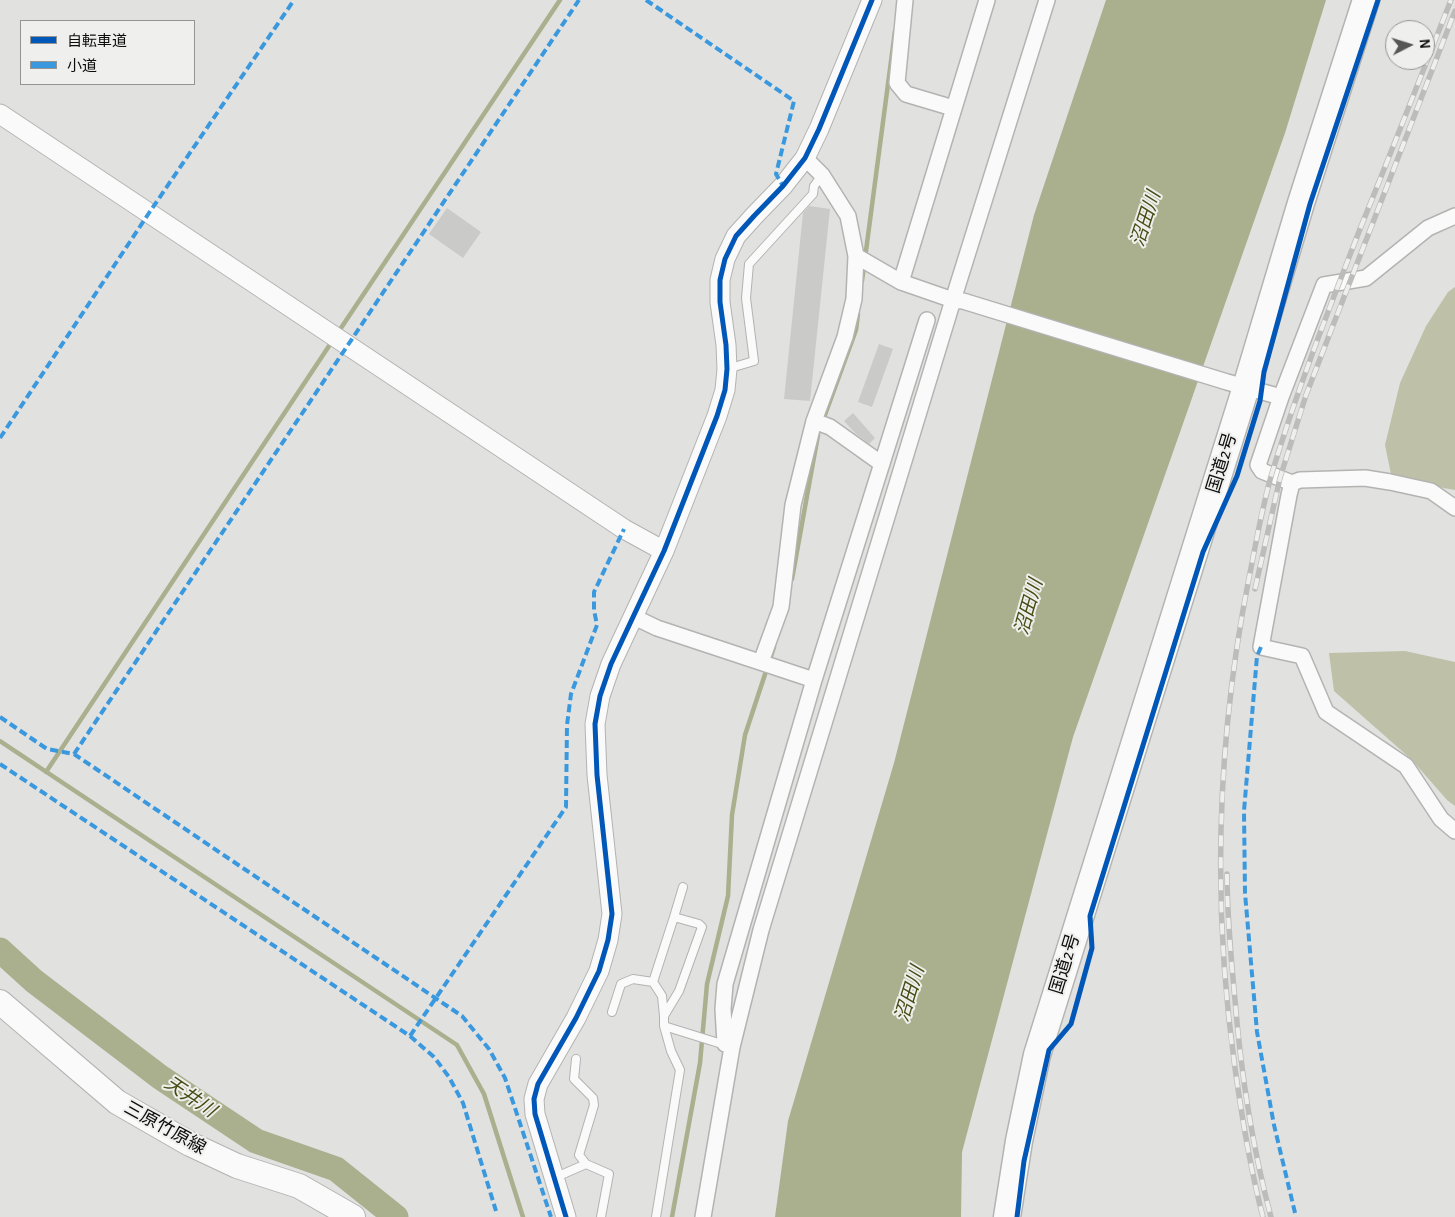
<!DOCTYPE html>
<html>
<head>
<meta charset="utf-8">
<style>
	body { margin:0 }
	#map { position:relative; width:1455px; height:1217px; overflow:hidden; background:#e1e1e0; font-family:"Alegreya Sans","Noto Sans JP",sans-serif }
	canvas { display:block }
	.legend { position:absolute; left:20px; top:20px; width:175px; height:65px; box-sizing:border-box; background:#eff0ed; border:1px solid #949593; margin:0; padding:6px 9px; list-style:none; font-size:15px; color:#0b0c0b }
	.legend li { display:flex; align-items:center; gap:10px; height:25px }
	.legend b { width:25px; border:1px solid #949593 }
	.north { position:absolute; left:1385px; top:20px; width:50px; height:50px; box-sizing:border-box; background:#eff0ed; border:1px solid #949593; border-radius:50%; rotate:85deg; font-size:14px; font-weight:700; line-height:20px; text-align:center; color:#0b0c0b }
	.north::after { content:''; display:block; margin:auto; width:18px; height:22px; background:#565756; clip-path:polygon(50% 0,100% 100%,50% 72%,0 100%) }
</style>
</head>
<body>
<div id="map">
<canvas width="1455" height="1217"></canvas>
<ul class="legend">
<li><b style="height:6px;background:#0057b8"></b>自転車道</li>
<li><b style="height:6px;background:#3a99de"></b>小道</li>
</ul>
<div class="north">N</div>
</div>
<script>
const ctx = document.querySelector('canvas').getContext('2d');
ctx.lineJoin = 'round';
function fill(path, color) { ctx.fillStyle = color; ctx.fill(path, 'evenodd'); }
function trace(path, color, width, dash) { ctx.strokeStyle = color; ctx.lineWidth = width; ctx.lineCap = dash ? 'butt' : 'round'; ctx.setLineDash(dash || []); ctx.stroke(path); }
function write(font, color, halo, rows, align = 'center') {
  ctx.font = font + ' "Alegreya Sans","Noto Sans JP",sans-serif'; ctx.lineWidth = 4; ctx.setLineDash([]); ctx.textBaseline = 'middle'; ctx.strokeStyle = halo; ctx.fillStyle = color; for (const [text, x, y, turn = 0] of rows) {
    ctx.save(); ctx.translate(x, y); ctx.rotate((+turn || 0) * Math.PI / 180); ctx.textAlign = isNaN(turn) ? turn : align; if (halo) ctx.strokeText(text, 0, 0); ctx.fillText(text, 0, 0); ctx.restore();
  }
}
const forest = new Path2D(`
	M1455 287V490L1392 479 1385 445 1400 383 1426 326 1448 292Z
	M1405 651 1455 662V806L1447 800 1411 759 1334 691 1329 653Z`);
const water = new Path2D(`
	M1106 0H1326L1285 133 1073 737 962 1152 961 1217H775L788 1121 894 763 1034 215Z`);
const stream = new Path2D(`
	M862 281 895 31
	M337 334 560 0
	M822 423 856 330 858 314
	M792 579 818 435
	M0 741 457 1045 484 1094 523 1217
	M46 772 333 340
	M672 1217 700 1063 707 984 728 896 732 815 745 735 774 647`);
const river = new Path2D(`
	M0 950 34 981 160 1077 256 1141 336 1169 396 1217`);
const building = new Path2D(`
	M809 206 830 209 810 401 784 399 803 213Z
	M447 208 481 232 463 258 429 234Z
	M879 344 893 349 872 407 858 402Z
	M853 413 875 438 869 444 855 433 844 421Z`);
const service = new Path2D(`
	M727 369 754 361 746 298 749 264 813 194 814 186 822 175
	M674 917 699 924 702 927 679 991 664 1016V1026L725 1045
	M653 982 674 917 683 887
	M612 1012 621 984 633 979 653 982 662 996 664 1016
	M576 1059 574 1079 593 1098 594 1105 579 1155 586 1164
	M554 1178 586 1164 609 1174 601 1217
	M656 1217 680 1070 671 1051 664 1026`);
const minor = new Path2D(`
	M905 0 897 83 906 94 953 108
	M1455 216 1428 228 1366 278 1324 285 1281 397 1258 465 1262 471 1292 483 1300 480 1365 478 1390 482 1431 491 1455 508
	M856 256 901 282 953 300 963 301 1227 382 1281 397
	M901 282 987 0
	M814 421 830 427 882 464
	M1292 483 1289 495 1261 647 1302 656 1326 712 1406 766 1441 819 1455 831
	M634 617 657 628 814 680
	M761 662 781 607 793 505 814 421 845 337 854 299 856 256 848 216 822 175 805 158
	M725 1044 723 1009 725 984 814 680 927 320
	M703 1217 732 1047 761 930 953 300 1047 0`);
const tertiary = new Path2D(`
	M0 114 624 529 664 551
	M566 1217 535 1114 534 1099 538 1084 576 1018 599 971 608 940 612 914 597 775 595 724 600 696 611 664 664 551 717 416 725 390 727 369 726 345 720 302V280L725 259 736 236 754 216 783 186 805 158 819 129 872 0`);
const primary = new Path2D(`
	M0 1002 117 1102 190 1144 237 1166 299 1186 353 1217`);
const trunk = new Path2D(`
	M1007 1217 1019 1141 1037 1055 1246 387 1301 203 1366 0`);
const rail = new Path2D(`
	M1255 589 1280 478 1306 395 1455 11
	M1227 874C1227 916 1231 958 1235 1000 1241 1073 1252 1146 1271 1217
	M1263 1217C1250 1168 1242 1118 1235 1068 1212 905 1217 739 1249 578 1256 543 1262 507 1272 473 1297 390 1329 309 1360 229 1391 153 1421 76 1451 0`);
const quiet = new Path2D(`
	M646 0 794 101 776 174 783 186
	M0 438 149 213 294 0
	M1261 647 1257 656 1244 811 1245 893 1257 1032 1274 1125 1296 1217
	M0 717 47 749 74 754 462 1016 489 1049 505 1078 551 1217
	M74 754 579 0
	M0 764 410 1036 434 1057 449 1077 463 1103 496 1211
	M410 1036 566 807 567 725 571 694 597 625 594 610V592L624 529`);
const cycleway = new Path2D(`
	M566 1217 535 1114 534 1099 538 1084 576 1018 599 971 608 940 612 914 597 775 595 724 600 696 611 664 664 551 717 416 725 390 727 369 726 345 720 302V280L725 259 736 236 754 216 783 186 805 158 819 129 872 0
	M1017 1217 1024 1161 1049 1050 1071 1024 1092 948 1090 916 1203 552 1237 476 1260 401 1264 372 1310 204 1378 0`);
const streetNames = [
	["国道2号",1222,463,-73],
	["国道2号",1065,964,-73],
	["三原竹原線",165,1128,29]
];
const waterNames = [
	["沼田川",1146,219,-72],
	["沼田川",1029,607,-74],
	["沼田川",910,994,-73],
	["天井川",190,1097,34]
];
fill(forest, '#bec1a7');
fill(water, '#aaaf8d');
trace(stream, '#aaaf8d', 4.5);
trace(river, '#aaaf8d', 25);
fill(building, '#cacac9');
trace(service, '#b3b3b2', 10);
trace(minor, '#b3b3b2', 18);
trace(tertiary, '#b3b3b2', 21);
trace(primary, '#b3b3b2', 26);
trace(trunk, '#b3b3b2', 29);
trace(service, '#fafafa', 8);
trace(minor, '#fafafa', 15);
trace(tertiary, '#fafafa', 19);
trace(primary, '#fafafa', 24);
trace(trunk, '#fafafa', 26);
trace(rail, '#bcbcbb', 5.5);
trace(rail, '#eff0ed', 4, [11]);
trace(quiet, '#3a99de', 4, [8, 4]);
trace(cycleway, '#0057b8', 5);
write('18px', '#0b0c0b', '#eff0ed', streetNames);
write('italic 19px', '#484d15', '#eff0ed', waterNames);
</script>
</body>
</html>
